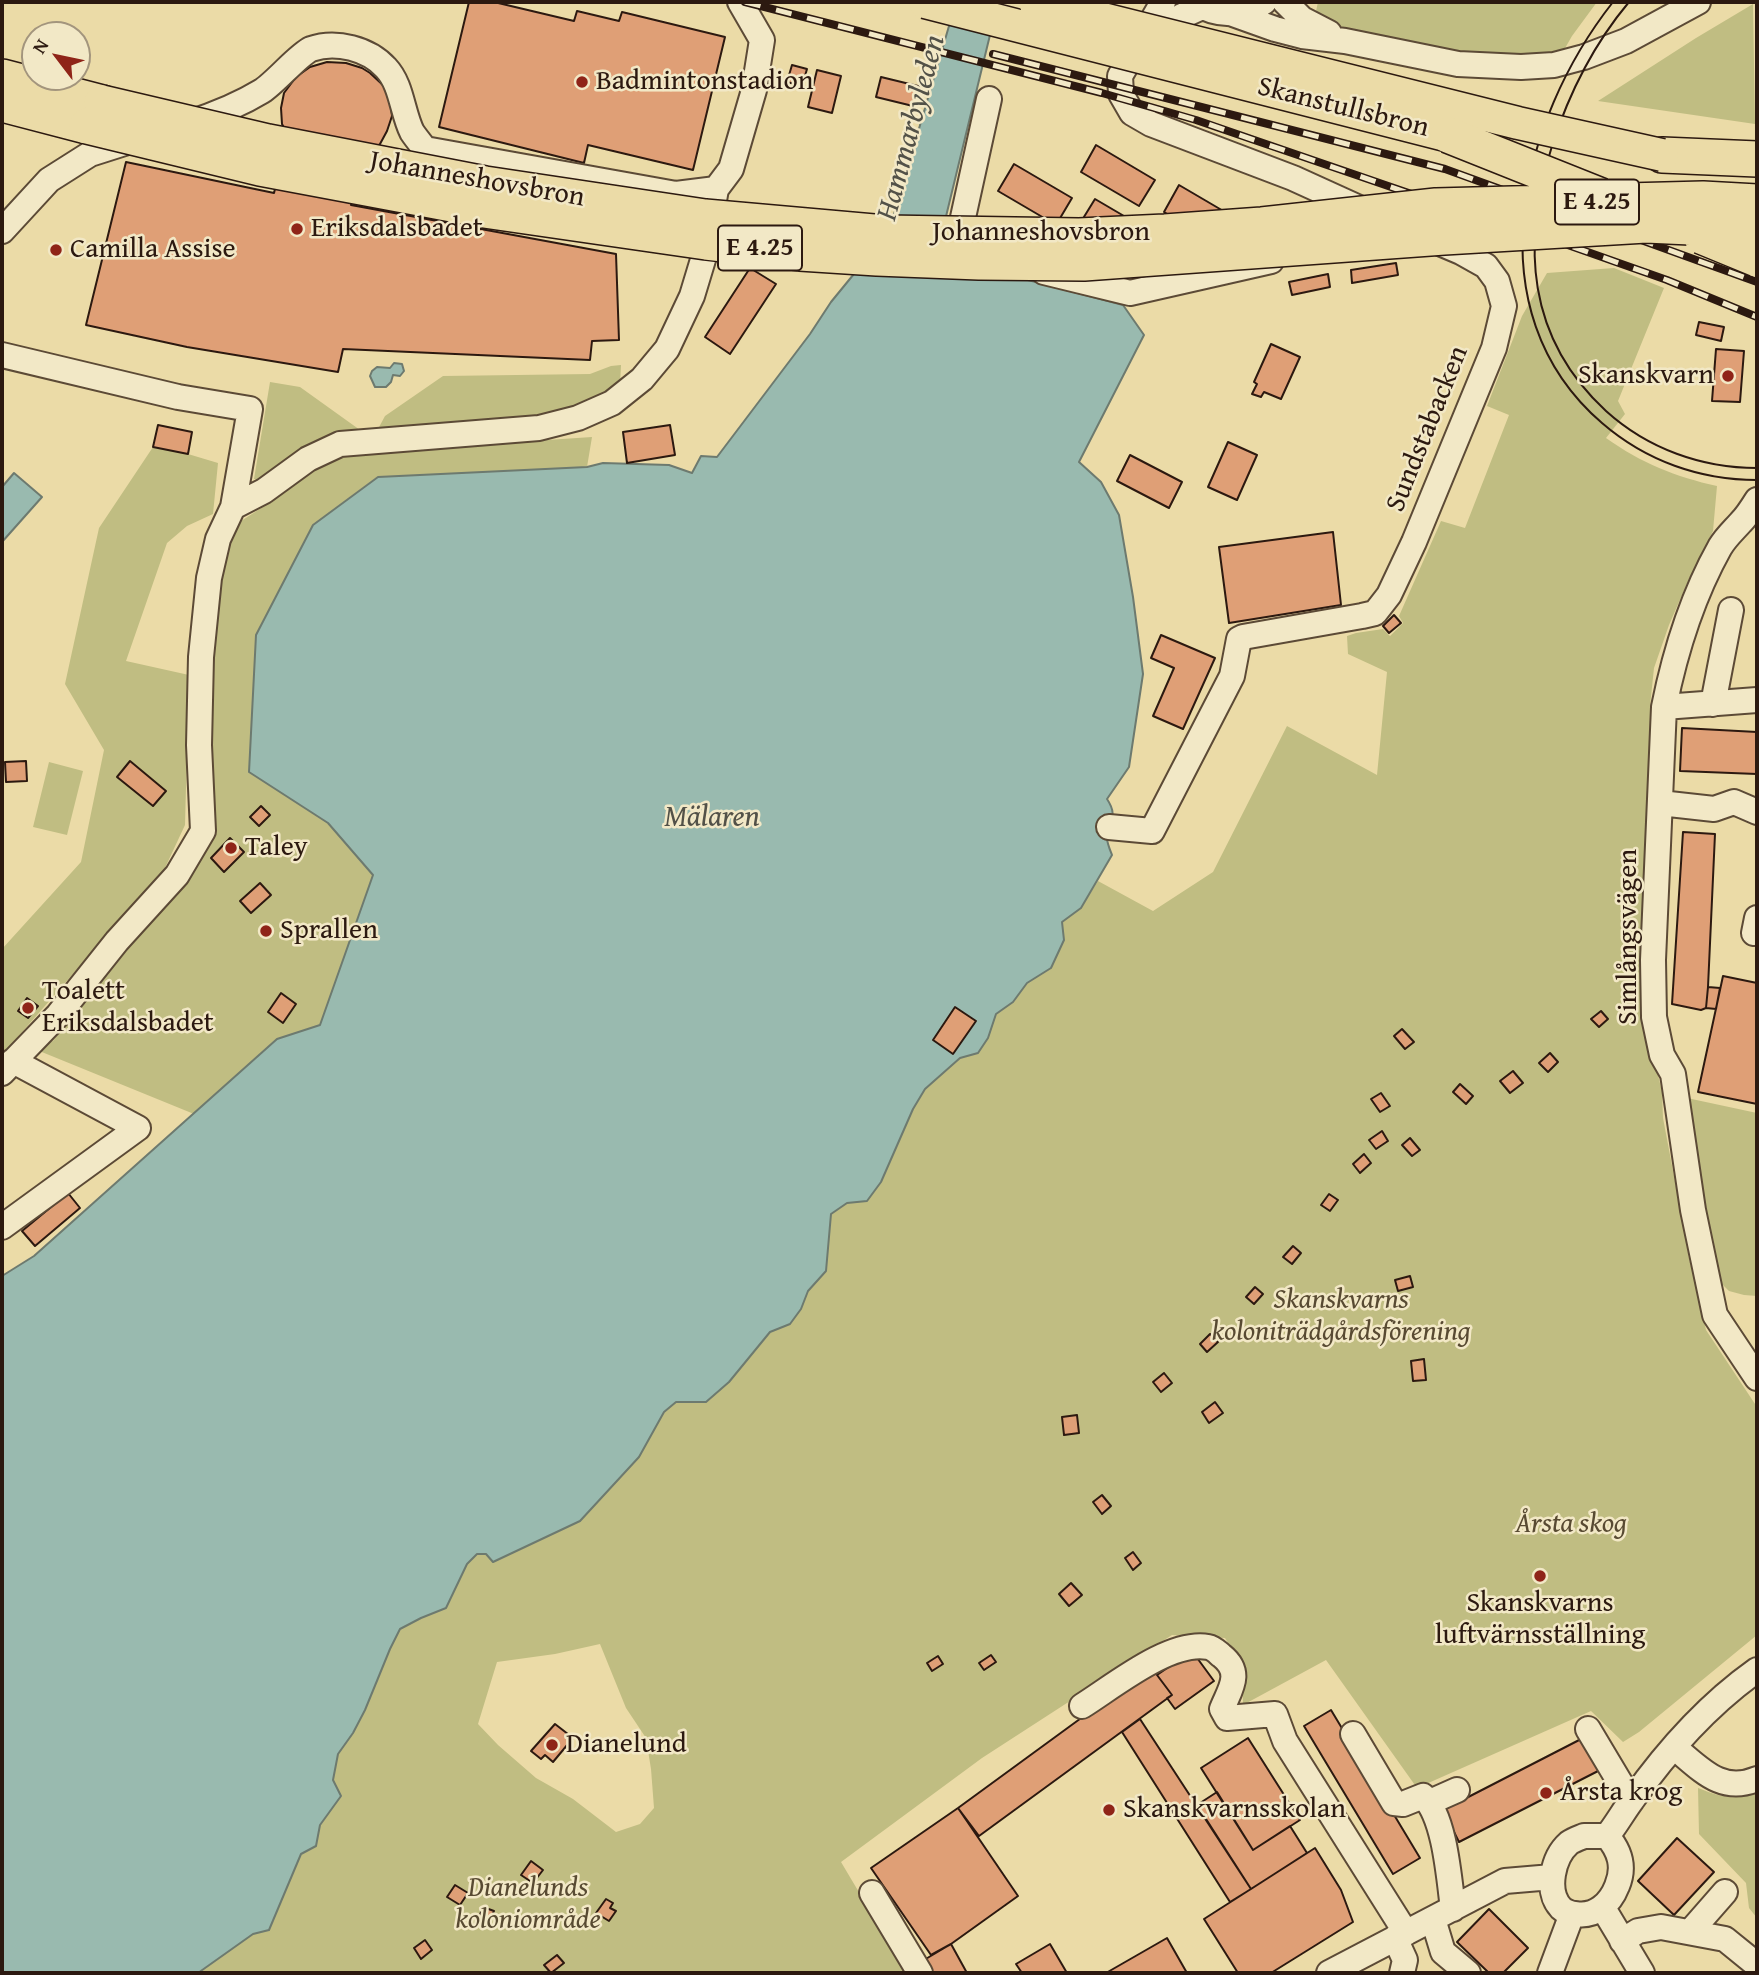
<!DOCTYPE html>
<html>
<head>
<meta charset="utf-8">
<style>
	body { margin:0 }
	#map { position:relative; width:1759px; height:1975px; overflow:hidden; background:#ebdba7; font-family:"Gentium Book Plus",serif }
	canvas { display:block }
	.frame { position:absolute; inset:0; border:4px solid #2c1910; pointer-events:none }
	.north { position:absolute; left:21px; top:21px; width:70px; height:70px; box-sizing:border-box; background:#f2e8c6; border:2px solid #a3957d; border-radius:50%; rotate:302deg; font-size:19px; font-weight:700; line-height:28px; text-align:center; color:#2c1910 }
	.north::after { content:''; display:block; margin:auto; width:24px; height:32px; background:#8f2418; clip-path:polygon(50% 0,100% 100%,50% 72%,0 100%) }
</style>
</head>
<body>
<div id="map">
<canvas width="1759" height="1975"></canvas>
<div class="frame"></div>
<div class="north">N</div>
</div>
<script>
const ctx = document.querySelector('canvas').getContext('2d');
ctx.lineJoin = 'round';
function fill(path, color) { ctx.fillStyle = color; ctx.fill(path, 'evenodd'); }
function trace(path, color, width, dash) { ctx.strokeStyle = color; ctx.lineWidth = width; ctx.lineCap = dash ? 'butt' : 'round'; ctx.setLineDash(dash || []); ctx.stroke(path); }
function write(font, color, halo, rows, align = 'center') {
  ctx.font = font + ' "Gentium Book Plus",serif'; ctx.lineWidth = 5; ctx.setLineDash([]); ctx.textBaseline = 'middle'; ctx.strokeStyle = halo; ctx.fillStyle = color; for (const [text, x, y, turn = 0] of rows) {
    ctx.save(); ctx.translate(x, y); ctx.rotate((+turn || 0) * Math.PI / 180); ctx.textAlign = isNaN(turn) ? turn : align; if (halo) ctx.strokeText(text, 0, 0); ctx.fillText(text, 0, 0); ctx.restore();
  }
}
const green = new Path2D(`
	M1318 2H1597L1572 36 1564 50 1551 53 1459 56 1323 22 1315 16Z
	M1753 4 1755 124 1598 101 1696 38Z
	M1614 268 1664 288 1618 401 1625 414 1606 438C1641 463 1676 477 1717 486L1713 531 1689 579 1669 625 1654 668 1650 706 1656 813 1642 1006 1662 1092 1663 1118 1674 1176 1689 1258 1706 1330 1757 1407V1635L1639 1732 1623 1742 1591 1711 1417 1788 1326 1660 1243 1705 1242 1665 1225 1638 1172 1635 982 1758 841 1862 907 1973H198L253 1934 269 1930 301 1854 316 1846 320 1825 340 1796 333 1780 338 1754 353 1733 365 1710 390 1649 400 1629 421 1618 446 1608 467 1564 477 1554 486 1553 493 1562 580 1521 651 1432 664 1412 676 1402H706L729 1382 770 1332 790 1324 801 1309 808 1291 826 1270 831 1214 847 1203 867 1201 881 1182 913 1109 925 1089 960 1058 978 1053 988 1038 996 1014 1013 1002 1027 983 1051 968 1062 922 1081 908 1098 881 1153 911 1213 872 1287 726 1377 775 1387 672 1348 654 1347 636 1356 633 1383 629 1390 636 1403 623 1399 616 1441 521 1465 528 1509 415 1487 406 1522 316 1547 273ZM600 1644 626 1708 646 1738 651 1769 654 1808 640 1824 616 1832 573 1799 536 1778 498 1745 478 1724 497 1662 555 1654Z
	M621 365 620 385C578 417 526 418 475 422 443 424 411 427 378 429L385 416 443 376 590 374 611 366Z
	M270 382 300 387 360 430 267 481 254 479Z
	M592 437 587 467 377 477 313 525 256 635 249 772 328 823 373 875 320 1025 277 1039 194 1114 32 1048 53 1041 169 899 210 842 212 662 224 556 238 523 272 501 309 468 337 454Z
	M153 447 188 454 218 463 213 514 187 526 167 543 126 661 189 675 185 825 164 870 2 1055V949L81 862 104 750 65 684 99 528Z
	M49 762 83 771 67 835 33 827Z
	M1687 1098 1757 1113V1296L1744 1295 1729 1291 1718 1280 1704 1208Z
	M1698 1788C1723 1798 1732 1800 1757 1793V1918L1749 1908 1746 1883 1699 1834Z`);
const water = new Path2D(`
	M956 2H998L933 270 1009 275 1123 305 1144 335 1079 462 1101 482 1119 515 1133 597 1143 674 1129 767 1107 799C1119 817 1108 820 1107 838 1107 843 1110 850 1112 855L1081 908 1062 922 1064 940 1051 968 1027 983 1013 1002 996 1014 988 1038 978 1053 960 1058 925 1089 913 1109 881 1182 867 1201 847 1203 831 1214 826 1271 808 1291 801 1309 790 1324 770 1332 729 1382 706 1402H676L664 1412 639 1457 580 1521 493 1562 486 1554H477L467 1564 446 1608 421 1618 400 1629 390 1649 365 1710 353 1733 338 1754 333 1780 341 1796 320 1825 316 1846 301 1854 269 1930 253 1934 198 1973H2V1276L34 1256 277 1039 320 1025 373 875 328 823 249 772 256 635 313 525 378 477 587 467 603 463 669 465 692 473 701 456 717 457 810 334 831 302 858 269H878Z
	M394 363 402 364 404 371 400 376 393 375 391 382 386 387H375L370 376 372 371 377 367 390 368Z
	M14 473 42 497 2 542V487Z`);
const building = new Path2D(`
	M469 2H494L574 21 577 11 619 21 622 12 725 37 693 170 588 145 584 163 439 127Z
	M327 62 346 63 362 68 370 73 385 87 391 106 392 116 387 131 380 144 371 151 364 154 351 205 616 254 619 340 592 341 590 360 343 349 338 372 187 347 86 325 126 162 274 193 288 136 282 124 281 108 284 93 296 77 310 67Z
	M792 65 807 69 802 86 787 82Z
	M817 70 841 76 832 113 808 107Z
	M881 77 922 87 917 107 876 97Z
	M1096 145 1155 180 1139 206 1081 172Z
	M1014 164 1072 198 1056 225 998 191Z
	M1179 185 1237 219 1222 246 1164 212Z
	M1095 199 1153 233 1079 225Z
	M1396 263 1398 275 1352 283 1351 270Z
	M750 268 776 284 730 354 705 337Z
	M1328 274 1330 287 1292 295 1289 282Z
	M1699 322 1724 327 1721 341 1696 335Z
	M1271 344 1300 357 1281 399 1264 392 1261 397 1252 394 1257 384 1254 382Z
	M1716 349 1744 351 1740 402 1712 401Z
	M158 425 192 432 188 454 153 447Z
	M670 425 675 455 627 463 623 432Z
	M1228 442 1257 455 1237 500 1208 487Z
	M1130 455 1182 482 1169 508 1117 481Z
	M1333 532 1341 605 1229 623 1219 547Z
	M1394 615 1401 623 1389 633 1383 626Z
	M1161 635 1215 658 1183 729 1153 716 1174 668 1151 658Z
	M1682 728 1757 732V774L1680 771Z
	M26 761 27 781 6 782 5 762Z
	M130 761 166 791 153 806 117 777Z
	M261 806 270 815 259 826 250 817Z
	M1683 832 1715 834 1708 987 1706 1008 1701 1010 1672 1004Z
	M230 838 244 852 224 872 211 858Z
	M260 883 271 895 251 913 240 901Z
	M1723 976 1757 983V1104L1698 1092Z
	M1708 987 1720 988 1716 1009 1706 1008Z
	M281 993 296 1004 283 1023 268 1012Z
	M27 998 38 1006 28 1018 18 1011Z
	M955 1007 976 1021 953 1054 933 1040Z
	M1601 1011 1608 1019 1599 1027 1591 1019Z
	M1402 1029 1414 1042 1405 1049 1394 1036Z
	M1550 1053 1558 1062 1548 1072 1539 1063Z
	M1513 1071 1523 1083 1510 1093 1500 1081Z
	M1460 1084 1473 1096 1466 1104 1453 1092Z
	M1381 1093 1390 1106 1380 1112 1371 1099Z
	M1382 1131 1388 1141 1376 1149 1369 1140Z
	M1410 1138 1420 1150 1412 1156 1402 1145Z
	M1364 1154 1371 1163 1360 1173 1353 1164Z
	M68 1193 80 1208 35 1246 22 1231Z
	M1329 1194 1338 1200 1330 1211 1321 1205Z
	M1293 1246 1301 1253 1292 1264 1283 1257Z
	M1410 1276 1413 1287 1398 1291 1395 1280Z
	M1255 1287 1263 1294 1254 1304 1246 1297Z
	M1210 1334 1218 1342 1207 1352 1200 1344Z
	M1424 1359 1426 1380 1413 1381 1411 1361Z
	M1164 1373 1172 1383 1161 1392 1153 1382Z
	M1215 1402 1223 1413 1209 1423 1202 1412Z
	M1077 1415 1079 1433 1064 1435 1062 1417Z
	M1102 1495 1111 1506 1102 1514 1093 1502Z
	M1133 1552 1141 1563 1133 1570 1125 1558Z
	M1071 1583 1082 1595 1069 1606 1059 1594Z
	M1192 1651 1214 1681 1175 1709 1167 1698 1172 1695 1157 1675Z
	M991 1655 996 1662 984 1670 979 1663Z
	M938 1656 943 1664 932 1671 927 1663Z
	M1151 1667 1172 1695 979 1836 958 1808Z
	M1331 1710 1420 1858 1393 1874 1304 1726Z
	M1140 1719 1251 1889 1230 1902 1122 1732Z
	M555 1724 573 1738 553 1762 545 1755 541 1759 531 1751Z
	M1585 1737 1602 1769 1459 1842 1443 1810Z
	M1248 1738 1300 1820 1253 1850 1201 1768Z
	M1217 1792 1253 1850 1290 1826 1307 1853 1251 1889 1197 1805Z
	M958 1808 1018 1896 951 1944 931 1955 871 1868Z
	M1677 1838 1714 1872 1674 1915 1638 1881Z
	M1315 1848 1341 1890 1353 1922 1271 1973H1238L1204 1919Z
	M531 1861 543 1870 533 1883 521 1875Z
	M455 1885 468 1893 460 1905 447 1897Z
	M606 1899 613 1903 610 1908 616 1911 609 1921 596 1913Z
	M483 1907 494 1911 488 1927 477 1922Z
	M1489 1909 1528 1948 1503 1973H1489L1457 1942Z
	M1167 1938 1187 1973H1106Z
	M425 1940 432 1950 421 1959 414 1948Z
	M951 1944 967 1973H931L924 1960Z
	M1050 1944 1067 1973H1022L1016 1964Z
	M557 1955 564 1963 551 1973 544 1965Z`);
const minor = new Path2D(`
	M1163 2 1120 76 1121 94 1132 113 1151 124 1293 178 1370 213
	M1194 2C1217 17 1242 17 1264 2
	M1285 2 1302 19 1329 33
	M1233 14 1275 29 1302 36 1345 41 1458 64 1521 67 1554 65 1584 57 1626 41 1698 2
	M1144 38 1182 16 1202 7
	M189 123C214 115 239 105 262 91 276 82 298 55 311 49 336 40 369 49 386 68 402 85 402 112 412 132 416 138 421 144 425 149L676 194 716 189
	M2 231 49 180 90 154 137 139
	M975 245 962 222 989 99
	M1044 272 1130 293 1271 261
	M2 355 178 397 250 409 233 507
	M1757 500C1752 508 1747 516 1741 522 1733 531 1726 537 1720 547 1692 597 1675 652 1664 707L1653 960 1654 1017 1662 1055 1673 1074 1693 1210 1715 1315 1757 1378
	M1713 704 1731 610
	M1664 707 1757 700
	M1660 803 1714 809 1734 802 1757 812
	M1109 827 1152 831 1232 676 1239 639 1243 637 1362 616 1375 613 1389 595 1414 542 1494 348 1504 306 1497 281 1486 266 1461 252 1435 241
	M1754 933 1757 918
	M2 1073 58 1015 117 941 177 875 203 831 199 745 201 657 209 578 218 539 233 507 264 491 308 459 340 444 539 428 578 418 612 403 642 379 667 349 692 296 705 253 716 189 731 169 754 90 762 40 740 2
	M2 1227 138 1128 13 1061
	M1082 1706C1114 1686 1170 1640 1208 1647 1214 1648 1218 1653 1222 1656 1243 1673 1230 1689 1222 1709L1227 1718 1275 1714 1285 1741 1406 1933
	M1588 1729 1631 1801
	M1353 1734 1394 1803 1403 1804 1423 1796C1445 1817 1449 1878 1453 1909
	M1675 1748C1701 1769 1721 1794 1757 1779
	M1430 1802 1457 1790
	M1584 1836H1607C1620 1851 1625 1867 1617 1886 1610 1904 1595 1917 1576 1914 1571 1914 1564 1911 1561 1908 1545 1891 1553 1857 1569 1843 1573 1840 1579 1838 1584 1836Z
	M1607 1836C1616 1825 1623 1812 1632 1800 1666 1752 1709 1704 1757 1670
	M872 1893 920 1973
	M1603 1908 1642 1973
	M1433 1919 1443 1952 1468 1973
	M1690 1932 1725 1892
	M1395 1938 1405 1960 1402 1973
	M1622 1941 1638 1931 1661 1927 1725 1939 1757 1965
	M1329 1973 1505 1881 1552 1877
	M1550 1973 1572 1914`);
const highway = new Path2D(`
	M2 77 102 103
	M2 104 87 126
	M1662 155 1757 159`);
const tram = new Path2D(`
	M1613 2C1520 120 1472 311 1602 423 1646 461 1700 480 1757 480
	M1629 2C1593 45 1569 93 1552 146 1521 245 1527 338 1606 411 1648 449 1702 468 1757 468`);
const rail = new Path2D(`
	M745 2 1102 93 1196 120 1461 211 1514 226 1667 280 1757 317
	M993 54 1445 169 1757 282`);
const majorBridge = new Path2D(`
	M925 2 1473 142
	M1035 2 1518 123 1662 155`);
const highwayBridge = new Path2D(`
	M102 103 268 142 485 184 705 217 885 233 1079 236 1165 232 1262 225 1436 206 1703 199 1757 202
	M87 126 260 168 484 210 706 242 800 253 877 258 979 262 1084 263 1444 237 1646 225 1757 230
	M1448 135 1601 196
	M1701 236 1757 259`);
const markers = [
	[582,82,7,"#8f2418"],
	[297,229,7,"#8f2418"],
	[56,250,7,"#8f2418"],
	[1728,376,7,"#8f2418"],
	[231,848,7,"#8f2418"],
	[266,931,7,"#8f2418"],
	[28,1008,7,"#8f2418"],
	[1540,1576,7,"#8f2418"],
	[552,1745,7,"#8f2418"],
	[1546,1793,7,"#8f2418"],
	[1109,1810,7,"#8f2418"]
];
const shields = [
	[1597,202,84],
	[760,248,84]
];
const shieldNames = [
	["E 4.25",1597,202],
	["E 4.25",760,248]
];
const poiNames = [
	["Badmintonstadion",596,82],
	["Eriksdalsbadet",311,229],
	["Camilla Assise",70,250],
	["Skanskvarn",1714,376,"right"],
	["Taley",245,848],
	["Sprallen",280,931],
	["Toalett",42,992],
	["Eriksdalsbadet",42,1024],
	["Skanskvarns",1540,1604,"center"],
	["luftvärnsställning",1540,1636,"center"],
	["Dianelund",566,1745],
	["Årsta krog",1560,1793],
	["Skanskvarnsskolan",1123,1810]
];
const streetNames = [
	["Skanstullsbron",1343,108,14],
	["Johanneshovsbron",477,180,10],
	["Johanneshovsbron",1041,233],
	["Sundstabacken",1428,429,-68],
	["Simlångsvägen",1629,937,-90]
];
const parkNames = [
	["Skanskvarns",1341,1301],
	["koloniträdgårdsförening",1341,1333],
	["Årsta skog",1571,1525],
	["Dianelunds",528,1889],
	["koloniområde",528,1921]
];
const waterNames = [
	["Hammarbyleden",912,128,-75],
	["Mälaren",712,818]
];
fill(green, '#c0bd82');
fill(water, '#99baaf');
trace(water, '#6d7a6f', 2);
fill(building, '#df9f76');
trace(building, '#2c1910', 2);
trace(minor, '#5c4a36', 28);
trace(highway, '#2c1910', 38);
trace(minor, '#f2e8c6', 24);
trace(highway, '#ebdba7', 35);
trace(tram, '#2c1910', 2);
trace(rail, '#2c1910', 8);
trace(rail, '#f2e8c6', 5, [16]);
trace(majorBridge, '#2c1910', 35, []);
trace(highwayBridge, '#2c1910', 38, []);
trace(majorBridge, '#ebdba7', 32);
trace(highwayBridge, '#ebdba7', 35);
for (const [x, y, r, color] of markers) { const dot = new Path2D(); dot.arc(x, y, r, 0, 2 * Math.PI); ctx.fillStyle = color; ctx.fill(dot); trace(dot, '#f2e8c6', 2.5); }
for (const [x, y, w] of shields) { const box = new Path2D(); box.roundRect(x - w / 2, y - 22.5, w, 45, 5); ctx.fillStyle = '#f2e8c6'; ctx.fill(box); trace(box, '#2c1910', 2); }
write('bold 26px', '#2c1910', null, shieldNames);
write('28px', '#2c1910', '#f2e8c6', poiNames, 'left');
write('28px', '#2c1910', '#f2e8c6', streetNames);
write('italic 28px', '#584a32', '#f2e8c6', parkNames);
write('italic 30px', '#525148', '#f2e8c6', waterNames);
</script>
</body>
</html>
